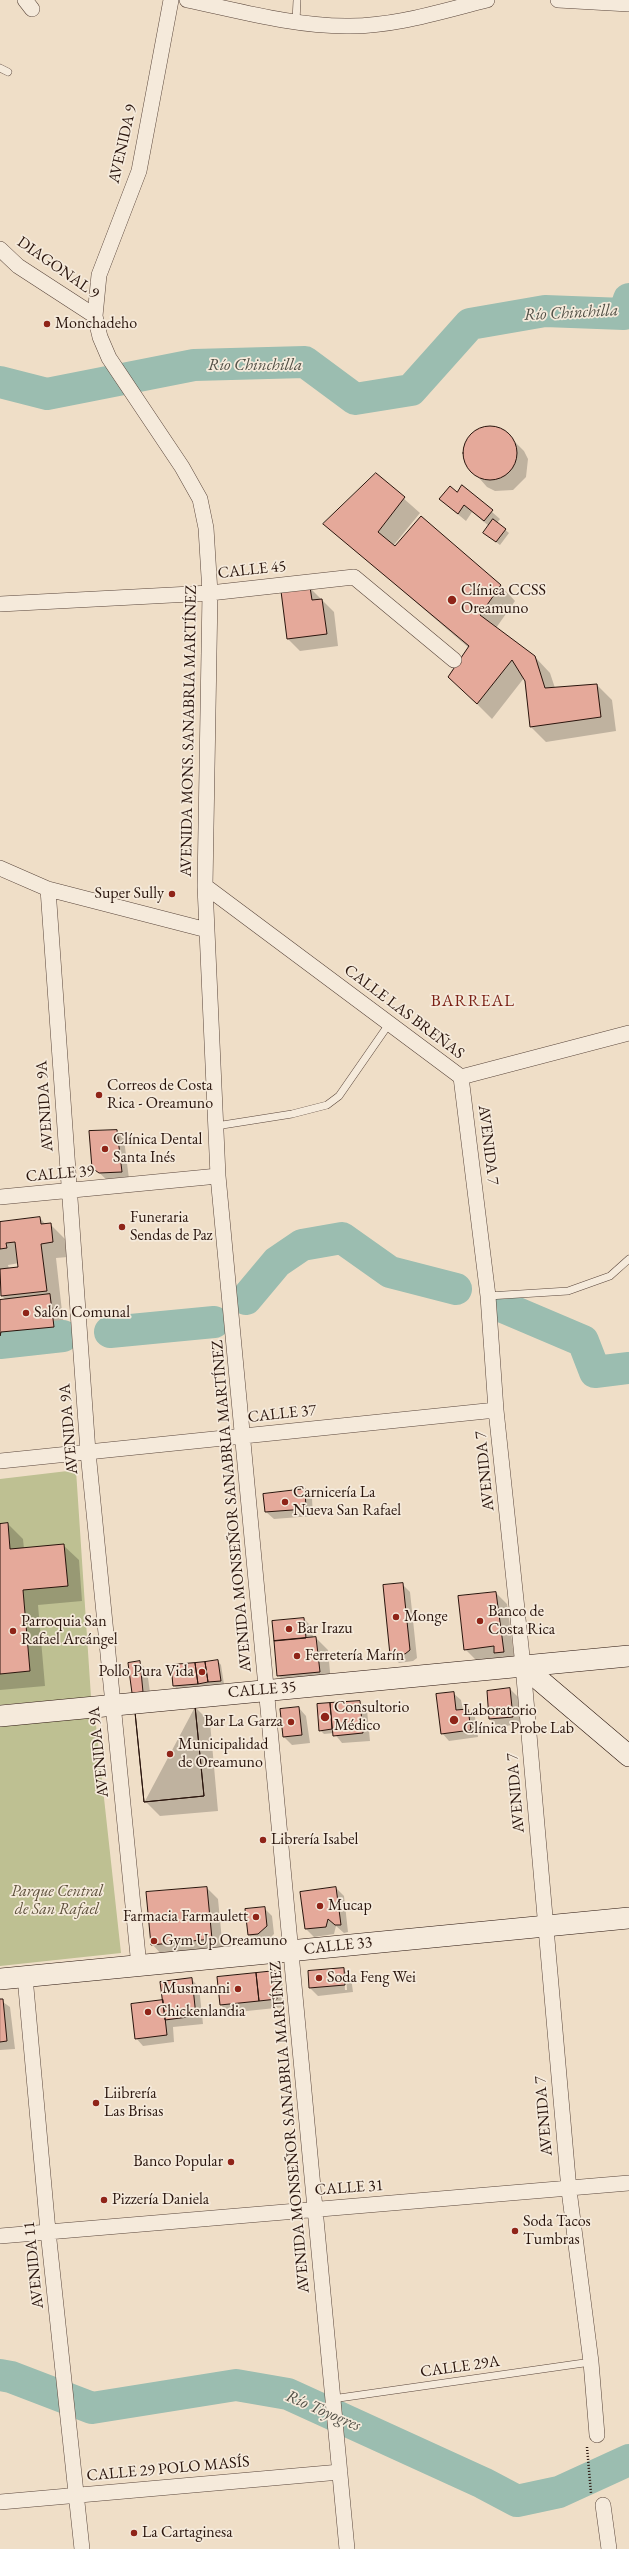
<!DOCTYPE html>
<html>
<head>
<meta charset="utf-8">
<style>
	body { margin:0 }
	canvas { display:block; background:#efdec7 }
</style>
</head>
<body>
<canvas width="629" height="2549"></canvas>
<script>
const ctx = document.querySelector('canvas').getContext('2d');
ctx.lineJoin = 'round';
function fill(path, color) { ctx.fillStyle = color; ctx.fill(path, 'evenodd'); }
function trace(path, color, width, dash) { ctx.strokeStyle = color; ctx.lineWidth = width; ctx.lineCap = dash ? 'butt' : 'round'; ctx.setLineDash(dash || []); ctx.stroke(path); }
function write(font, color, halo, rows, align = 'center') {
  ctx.font = font + ' "EB Garamond",serif'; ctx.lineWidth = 3.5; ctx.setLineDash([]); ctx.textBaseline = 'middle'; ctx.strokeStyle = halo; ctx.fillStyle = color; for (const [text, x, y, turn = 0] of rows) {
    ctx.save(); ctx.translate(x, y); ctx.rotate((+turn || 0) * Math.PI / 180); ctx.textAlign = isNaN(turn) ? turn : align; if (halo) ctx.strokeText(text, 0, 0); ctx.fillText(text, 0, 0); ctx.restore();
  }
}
const green = new Path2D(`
	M76 1470 91 1697 0 1705V1674L30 1671 23 1590 10 1549 8 1523 0 1524V1479Z
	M95 1716 121 1953 0 1966V1726Z`);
const shadow = new Path2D(`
	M490 427 498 428 512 439 524 451 528 459 526 477 513 490 495 491 487 487 465 462V445L475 432Z
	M376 474 420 513 393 546 500 585 515 601 496 628 535 657 550 673 555 688 597 685 612 700 616 731 546 742 531 727 524 678 492 719 450 677 469 648 325 524Z
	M462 486 500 519 497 523 509 533 500 545 488 536 489 526 472 512 466 521 448 506Z
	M310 588 334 612 338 646 300 651 288 639 282 592Z
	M116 1131 124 1139 129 1179 108 1181 93 1167Z
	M40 1218 46 1225 50 1224 65 1239 68 1257 56 1258 65 1338 12 1344V1347L0 1349V1301L6 1300 2 1296 0 1281V1223ZM19 1263V1268L9 1269 8 1265Z
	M305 1490 312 1498 313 1516 274 1519 266 1512Z
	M8 1524 23 1539 24 1549 63 1545 79 1560 82 1601 38 1605 45 1686 0 1690V1525Z
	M402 1584 410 1592 417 1658 413 1661 399 1663 391 1655Z
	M496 1593 507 1604 515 1663 477 1661 465 1649Z
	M304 1619 312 1627 313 1638H316L328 1650 331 1683 290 1687 278 1675Z
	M218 1661 221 1665 224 1684 182 1693 174 1686Z
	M139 1662 147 1670 151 1700 140 1701Z
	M510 1689 518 1697 520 1724 498 1727 490 1719 488 1691Z
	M453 1693 461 1700 463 1710H468L475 1717 478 1737 449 1741 442 1733Z
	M359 1702 367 1710 370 1741 342 1743 334 1733 324 1734 320 1730 318 1705Z
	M195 1707 210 1722 218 1811 160 1816 145 1801Z
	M299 1708 306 1716 310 1743 292 1745 284 1737 281 1710Z
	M207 1888 218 1899 223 1951 163 1956 152 1944Z
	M336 1888 344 1896 348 1932 344 1933 336 1926 334 1934 314 1937 306 1929 302 1893Z
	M264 1908 272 1916 274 1934 266 1942 257 1943 249 1935 246 1910Z
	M343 1969 351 1977 353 1992 318 1996 310 1988 309 1972ZM344 1976H346L347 1990H345Z
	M274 1972 282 1980 285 2007 228 2013 221 2005Z
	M191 1979 199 1987 203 2024 173 2027 174 2042 143 2046 136 2038 164 2001Z
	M0 2000 10 2007 15 2049 0 2050Z`);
const river = new Path2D(`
	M0 382 47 394 194 365 305 362 355 399 411 390 470 324 545 311 624 314 629 299
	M246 1299 277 1262 302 1245 342 1238 390 1272 456 1289
	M503 1307 583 1341 595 1372 629 1368
	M110 1332 214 1322
	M0 1343 63 1336
	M0 2375 11 2377 92 2408 236 2385 288 2394 483 2483 517 2501 559 2492 629 2460`);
const building = new Path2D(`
	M463 453a27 27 0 1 1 54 0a27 27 0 1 1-54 0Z
	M376 473 405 497 378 532 395 546 421 516 501 585 480 615 535 656 545 688 597 684 601 717 530 727 525 681 512 660 477 704 448 677 469 646 323 524Z
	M462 485 493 510 484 521 464 505 458 514 439 499 450 486 457 492Z
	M493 519 506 529 496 542 483 533Z
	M310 587 312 600 322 599 327 634 287 639 281 591Z
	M117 1130 122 1172 99 1173 92 1168 89 1131Z
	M40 1217 41 1224 51 1223 53 1242 41 1244 47 1291 1 1296 0 1269 18 1267 15 1242 6 1243 7 1248 0 1249V1222Z
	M50 1294 54 1327 1 1332 0 1336V1300Z
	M305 1489 306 1509 265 1512 263 1494Z
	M8 1523 10 1549 64 1544 68 1586 23 1590 30 1671 0 1674V1524Z
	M403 1583 410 1650 405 1654 390 1655 383 1585Z
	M496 1592 504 1652 494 1653V1646L464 1650 458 1596Z
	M304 1618 306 1638 274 1641 272 1621Z
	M316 1637 320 1672 277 1676 274 1641Z
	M218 1660 221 1681 208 1682 205 1662Z
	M140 1661 143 1692 132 1693 128 1663Z
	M205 1662 208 1682 198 1684 195 1663Z
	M195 1663 198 1684 173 1686 171 1665Z
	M510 1688 513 1717 489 1719 487 1691Z
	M454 1692 456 1710 468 1709 471 1730 441 1734 436 1694Z
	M360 1701 363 1733 333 1736 330 1703Z
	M330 1703 332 1729 319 1731 317 1704Z
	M195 1706 204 1796 144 1802 135 1712Z
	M195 1706 204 1796 144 1802 135 1712Z
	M299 1707 302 1735 283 1737 280 1709Z
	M207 1887 212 1939 151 1945 146 1892Z
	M336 1887 341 1925H335L328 1919 326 1927 305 1929 300 1892Z
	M265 1907 267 1926 258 1934 248 1935 245 1909Z
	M344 1968 345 1985 309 1988 308 1971Z
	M275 1971 277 1999 259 2001 256 1973Z
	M256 1973 259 2001 220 2005 217 1977Z
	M192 1978 196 2016 165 2020 160 1982Z
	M0 1999H3L7 2041 0 2042Z
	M163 2000 167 2035 135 2039 131 2004Z`);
const path = new Path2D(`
	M587 2447 591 2493`);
const lane = new Path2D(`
	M296 22 297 0
	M0 68 8 72
	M216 1126 292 1114 327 1105 339 1096 389 1024
	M488 1296 568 1291 610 1276 629 1259
	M332 2399 591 2362`);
const street = new Path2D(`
	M25 0 32 9
	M171 0 139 171 99 275 95 316 100 337 109 358 182 467 200 499 206 528 210 593 205 886 218 1176 347 2549
	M187 0C240 11 293 26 346 26 394 27 442 11 487 0
	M558 0 629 4
	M0 249 18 266 95 316
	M0 604 210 593 354 577 454 660
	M0 868 48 889 207 930
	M205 886 461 1077
	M48 889 88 1452 139 1966
	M461 1077 488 1296 496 1410 523 1666 569 2190 591 2362 597 2435
	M461 1077 629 1033
	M0 1197 218 1176
	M0 1461 496 1410
	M25 1977 48 2231 82 2549
	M0 2236 629 2183
	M0 2502 340 2472
	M603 2505 609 2549`);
const secondary = new Path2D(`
	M523 1666 629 1756
	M0 1716 629 1656
	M0 1979 629 1918`);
const markers = [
	[47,324,4,"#8f2418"],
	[452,600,5,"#8f2418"],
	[172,894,4,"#8f2418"],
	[99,1095,4,"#8f2418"],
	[105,1149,4,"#8f2418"],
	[122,1227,4,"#8f2418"],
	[26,1313,4,"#8f2418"],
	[285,1502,4,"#8f2418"],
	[396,1617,4,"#8f2418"],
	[480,1621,4,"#8f2418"],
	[289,1629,4,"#8f2418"],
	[13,1631,4,"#8f2418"],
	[297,1656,4,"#8f2418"],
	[202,1672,4,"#8f2418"],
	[325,1717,5,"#8f2418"],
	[454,1720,5,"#8f2418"],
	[291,1722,4,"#8f2418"],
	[170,1754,4,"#8f2418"],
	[263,1840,4,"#8f2418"],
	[320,1906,4,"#8f2418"],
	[256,1917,4,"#8f2418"],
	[154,1941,4,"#8f2418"],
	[319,1978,4,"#8f2418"],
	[238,1989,4,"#8f2418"],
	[148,2012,4,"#8f2418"],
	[96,2103,4,"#8f2418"],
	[231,2162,4,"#8f2418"],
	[104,2200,4,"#8f2418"],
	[515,2231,4,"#8f2418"],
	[134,2533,4,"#8f2418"]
];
const streetNames = [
	["AVENIDA 9",123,144,-77],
	["DIAGONAL 9",58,268,35],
	["CALLE 45",252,570,-6],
	["AVENIDA MONS. SANABRIA MARTÍNEZ",189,731,-89],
	["CALLE LAS BREÑAS",404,1012,37],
	["AVENIDA 9A",45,1106,-94],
	["AVENIDA 7",488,1145,83],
	["CALLE 39",60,1174,-5],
	["CALLE 37",282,1414,-6],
	["AVENIDA 9A",69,1429,-95],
	["AVENIDA 7",485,1471,-96],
	["AVENIDA MONSEÑOR SANABRIA MARTÍNEZ",232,1506,-95],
	["CALLE 35",262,1690,-5],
	["AVENIDA 9A",99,1752,-96],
	["AVENIDA 7",516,1793,-95],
	["CALLE 33",338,1946,-6],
	["AVENIDA 7",544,2116,-95],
	["AVENIDA MONSEÑOR SANABRIA MARTÍNEZ",290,2127,-95],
	["CALLE 31",349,2188,-4],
	["AVENIDA 11",34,2265,-96],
	["CALLE 29A",460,2367,-8],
	["CALLE 29 POLO MASÍS",168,2469,-5]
];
const poiNames = [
	["Monchadeho",55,324],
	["Clínica CCSS",461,591],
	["Oreamuno",461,609],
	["Super Sully",164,894,"right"],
	["Correos de Costa",107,1086],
	["Rica - Oreamuno",107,1104],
	["Clínica Dental",113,1140],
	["Santa Inés",113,1158],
	["Funeraria",130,1218],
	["Sendas de Paz",130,1236],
	["Salón Comunal",34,1313],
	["Carnicería La",293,1493],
	["Nueva San Rafael",293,1511],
	["Banco de",488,1612],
	["Costa Rica",488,1630],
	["Monge",404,1617],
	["Parroquia San",21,1622],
	["Rafael Arcángel",21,1640],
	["Bar Irazu",297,1629],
	["Ferretería Marín",305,1656],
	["Pollo Pura Vida",194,1672,"right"],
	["Consultorio",334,1708],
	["Médico",334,1726],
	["Laboratorio",463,1711],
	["Clínica Probe Lab",463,1729],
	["Bar La Garza",283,1722,"right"],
	["Municipalidad",178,1745],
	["de Oreamuno",178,1763],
	["Librería Isabel",271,1840],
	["Mucap",328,1906],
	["Farmacia Farmaulett",248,1917,"right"],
	["Gym Up Oreamuno",162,1941],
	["Soda Feng Wei",327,1978],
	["Musmanni",230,1989,"right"],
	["Chickenlandia",156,2012],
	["Liibrería",104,2094],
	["Las Brisas",104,2112],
	["Banco Popular",223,2162,"right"],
	["Pizzería Daniela",112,2200],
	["Soda Tacos",523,2222],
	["Tumbras",523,2240],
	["La Cartaginesa",142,2533]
];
const parkNames = [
	["Parque Central",57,1892],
	["de San Rafael",57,1910]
];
const waterNames = [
	["Río Chinchilla",571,313,-3],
	["Río Chinchilla",255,365],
	["Río Toyogres",323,2411,23]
];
const neighbourhoodNames = [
	["BARREAL",473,1001]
];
fill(green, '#bec092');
fill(shadow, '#0003');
trace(river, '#9bbdb0', 32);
fill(building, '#e5a99a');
trace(building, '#29140c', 1);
trace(lane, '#5a463b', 8);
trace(street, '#5a463b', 16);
trace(secondary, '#29140c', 22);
trace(path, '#29140c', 2.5, [1, 2]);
trace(lane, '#f5eadb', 7);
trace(street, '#f5eadb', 15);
trace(secondary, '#f5eadb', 21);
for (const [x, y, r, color] of markers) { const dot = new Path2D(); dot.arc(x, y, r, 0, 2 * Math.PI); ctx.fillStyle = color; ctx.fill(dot); trace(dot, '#f5eadb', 1.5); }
write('16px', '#29140c', '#f5eadb', streetNames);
write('16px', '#29140c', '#f5eadb', poiNames, 'left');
write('italic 16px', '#5d503b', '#f5eadb', parkNames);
write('italic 17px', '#514f45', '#f5eadb', waterNames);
ctx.letterSpacing = '1px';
write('17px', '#7a1f14', '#f5eadb', neighbourhoodNames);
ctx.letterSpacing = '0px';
</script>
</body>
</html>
